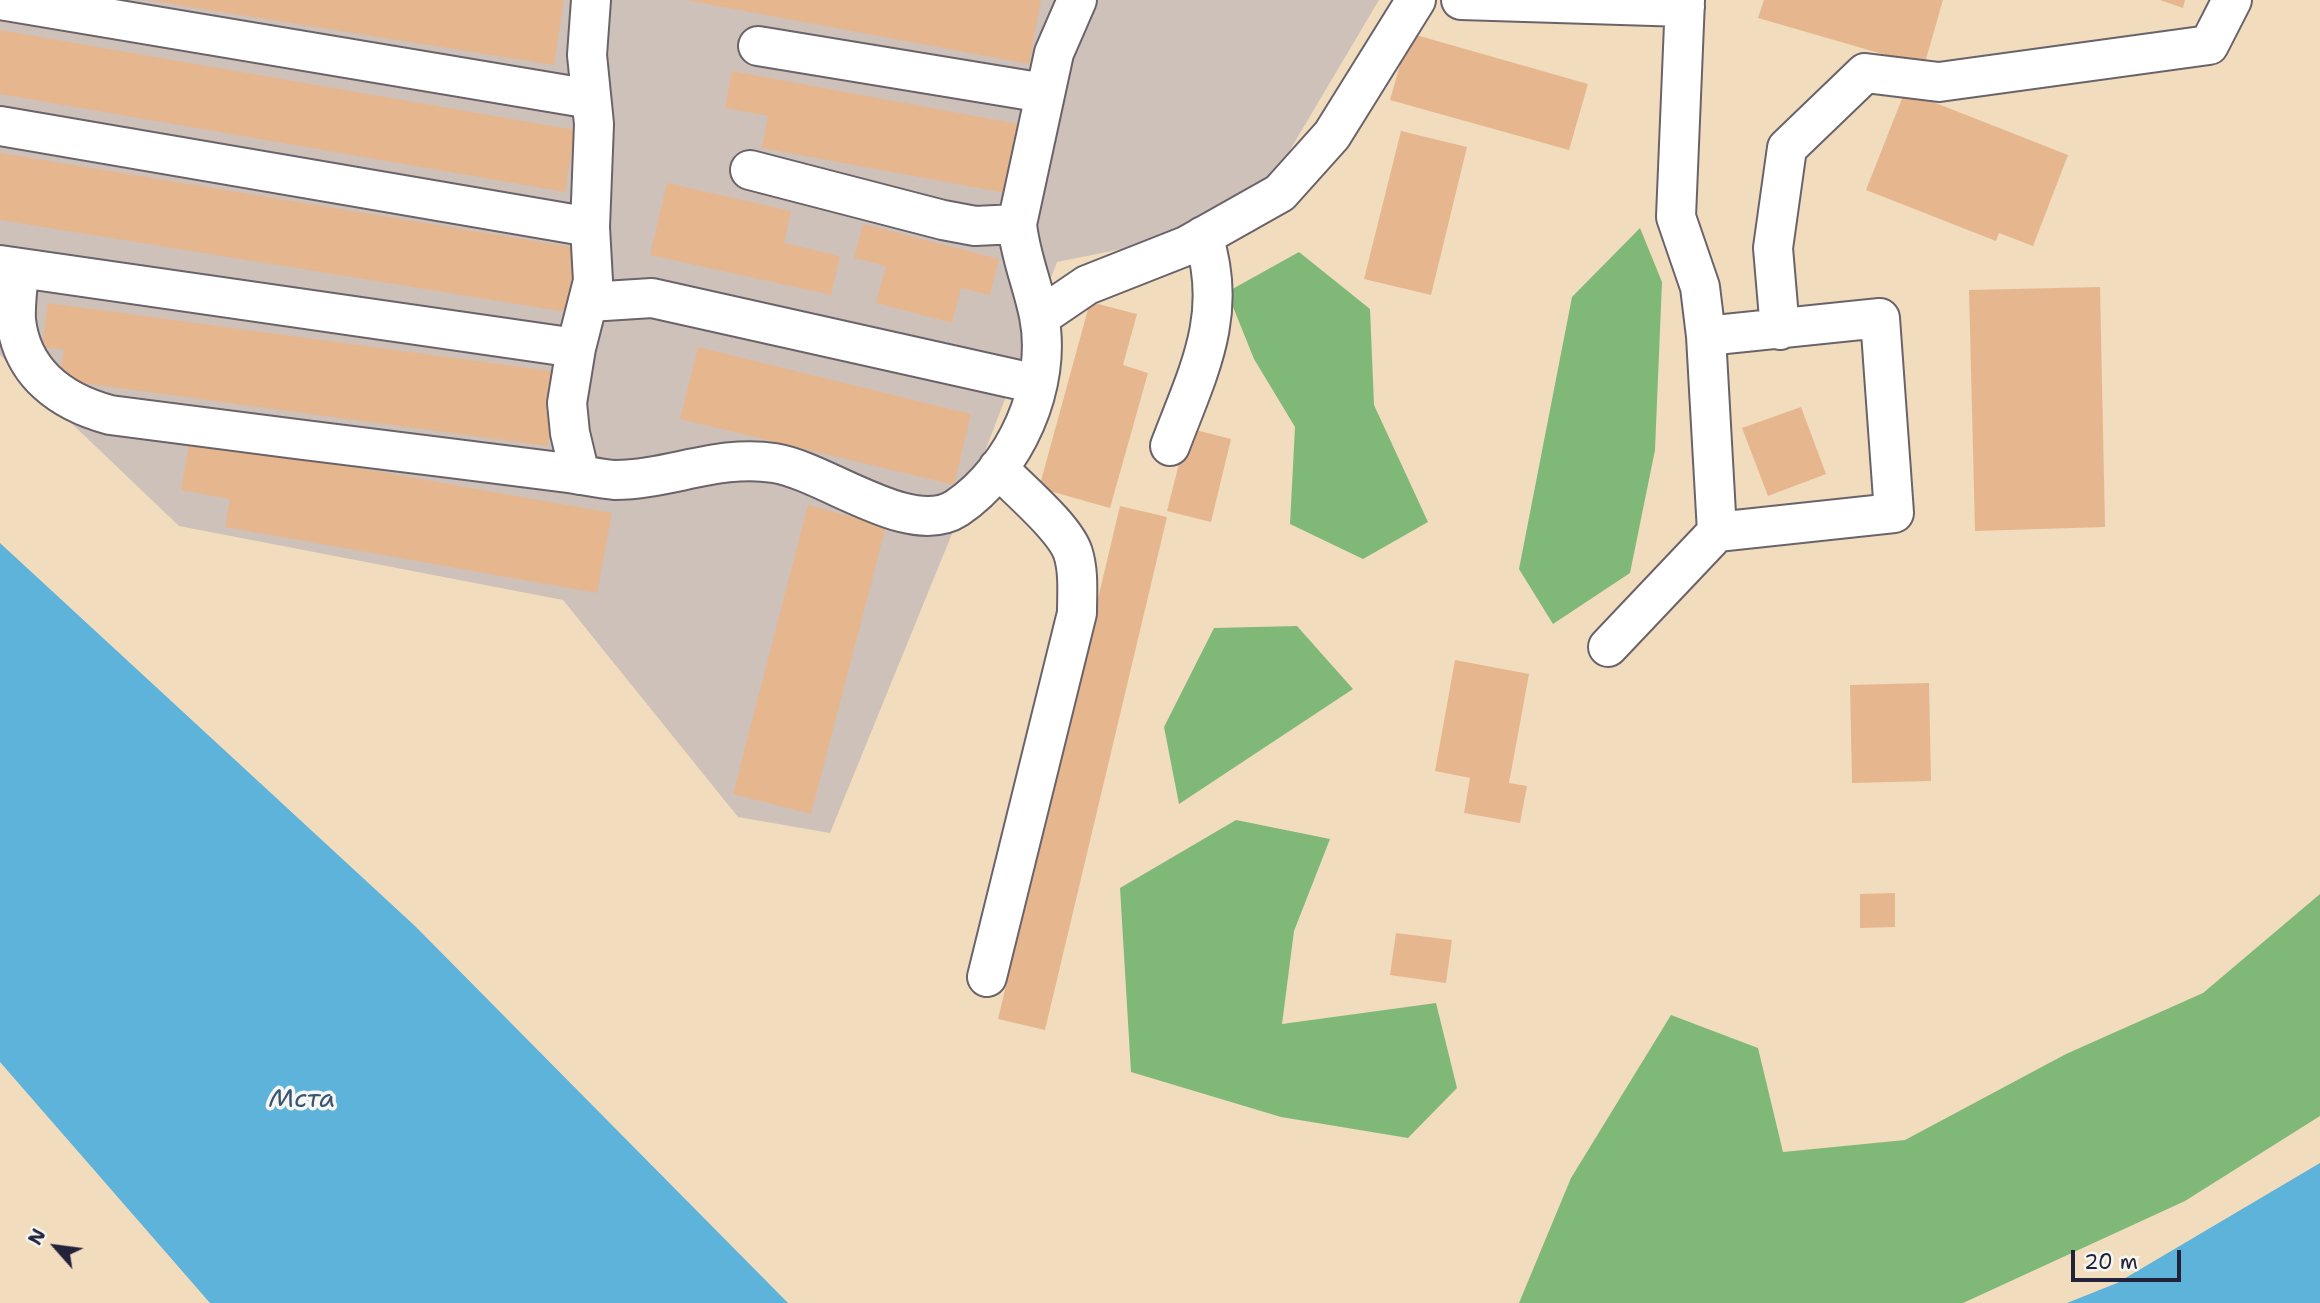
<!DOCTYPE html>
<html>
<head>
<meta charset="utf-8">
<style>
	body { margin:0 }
	#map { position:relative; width:2320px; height:1303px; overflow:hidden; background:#f1dcbe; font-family:"Shantell Sans",sans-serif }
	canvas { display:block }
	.north { position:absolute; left:21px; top:1212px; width:70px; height:70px; -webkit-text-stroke:5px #f6f6f2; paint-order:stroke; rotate:298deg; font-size:19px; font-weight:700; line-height:28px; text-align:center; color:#22223b }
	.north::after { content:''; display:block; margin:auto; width:24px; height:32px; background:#22223b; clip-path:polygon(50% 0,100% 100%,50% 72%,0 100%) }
	.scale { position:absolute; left:2071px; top:1250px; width:110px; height:32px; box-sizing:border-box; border:4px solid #22223b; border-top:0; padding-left:9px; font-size:21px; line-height:24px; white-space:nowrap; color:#22223b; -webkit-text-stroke:5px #f6f6f2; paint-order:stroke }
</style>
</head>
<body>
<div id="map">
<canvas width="2320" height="1303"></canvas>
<div class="north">N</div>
<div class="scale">20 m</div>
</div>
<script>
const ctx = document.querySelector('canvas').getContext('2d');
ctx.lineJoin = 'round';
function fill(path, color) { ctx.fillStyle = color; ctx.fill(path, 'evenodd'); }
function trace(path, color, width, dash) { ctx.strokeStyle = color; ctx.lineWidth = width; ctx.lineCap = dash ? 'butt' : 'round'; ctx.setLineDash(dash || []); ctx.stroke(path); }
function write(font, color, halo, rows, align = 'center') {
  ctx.font = font + ' "Shantell Sans",sans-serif'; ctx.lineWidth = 7; ctx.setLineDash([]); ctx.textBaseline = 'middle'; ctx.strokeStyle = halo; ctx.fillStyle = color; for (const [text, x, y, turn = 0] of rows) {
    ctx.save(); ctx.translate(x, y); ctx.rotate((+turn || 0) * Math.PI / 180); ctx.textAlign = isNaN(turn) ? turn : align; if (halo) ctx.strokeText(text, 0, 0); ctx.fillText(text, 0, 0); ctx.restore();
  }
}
const industrial = new Path2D(`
	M0 0H1379L1246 224 1057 262 978 470 830 833 738 817 563 600 179 526 0 355Z`);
const forest = new Path2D(`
	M1640 228 1662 282 1655 450 1630 573 1553 624 1519 569 1572 297Z
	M1299 252 1370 309 1374 405 1428 522 1363 559 1290 524 1295 427 1254 359 1227 292Z
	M1297 626 1353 689 1179 804 1164 727 1214 628Z
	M1236 820 1330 839 1294 931 1282 1024 1436 1003 1457 1088 1408 1138 1281 1117 1131 1072 1120 888Z
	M2320 894V1116L2185 1201 1963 1303H1519L1571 1178 1671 1015 1758 1048 1783 1152 1905 1140 2066 1054 2203 993Z`);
const water = new Path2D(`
	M0 543 415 926 788 1303H210L0 1062Z
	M2320 1163V1303H2067L2117 1283Z`);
const building = new Path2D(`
	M147 0H564L554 65Z
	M685 0H1041L1029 64Z
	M1764 0H1943L1924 66 1758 18Z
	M2160 0H2185L2183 8Z
	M0 30 575 130 565 192 0 94Z
	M1409 33 1588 84 1569 150 1390 100Z
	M732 71 1018 124 1005 193 762 148 768 116 725 108Z
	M1905 91 2068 155 2033 246 1999 233 1996 241 1866 190Z
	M1401 131 1467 147 1431 295 1364 279Z
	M0 153 577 248 566 312 0 220Z
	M667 183 791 211 784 243 840 256 831 295 650 255Z
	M863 224 999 259 990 295 961 288 952 323 876 303 886 266 854 258Z
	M2100 287 2105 527 1975 531 1969 290Z
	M1090 302 1137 314 1123 365 1148 373 1110 508 1039 488Z
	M48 303 558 372 548 446 59 380 64 350 42 347Z
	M698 347 971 414 954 485 680 419Z
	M1801 407 1826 474 1768 496 1742 428Z
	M1188 428 1231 439 1211 522 1167 511Z
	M190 438 612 513 597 593 225 527 230 499 181 490Z
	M808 505 886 526 811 814 733 794Z
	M1120 506 1167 517 1045 1030 998 1019Z
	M1455 660 1529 674 1509 783 1527 786 1520 823 1464 813 1470 778 1435 771Z
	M1929 683 1931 781 1852 783 1850 685Z
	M1895 893V927L1860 928V894Z
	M1396 933 1452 940 1446 983 1390 975Z`);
const minor = new Path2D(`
	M0 0 591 99
	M1461 0 1685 7
	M1685 0 1676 217 1700 287 1706 336 1717 532
	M758 46 1044 93
	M0 126 590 227
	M750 170 943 220 975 226 1017 224
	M0 265 576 348
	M19 270C18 286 15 304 16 320 22 374 62 402 110 415 226 430 341 445 457 459 494 464 531 468 568 473 584 475 600 479 615 480 668 480 720 454 774 463 826 471 910 539 957 508 1015 469 1053 385 1039 316 1033 285 1020 256 1017 224L1054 53 1077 0
	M589 302 652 298 1037 384
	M1040 317 1087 285 1186 246 1280 193 1332 135 1416 0
	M1780 330 1773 248 1787 148 1865 73 1939 82 2209 45 2232 0
	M1170 446C1198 372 1229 315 1203 236
	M580 475 570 433 567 403 576 348 593 281 590 227 594 124 587 55 591 0
	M1608 647 1717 532 1894 513 1880 318 1706 336
	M987 977 1077 613C1077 593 1079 572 1073 553 1065 528 1018 489 998 468`);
const waterNames = [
	["Мста",302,1100]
];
fill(industrial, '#cec1b9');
fill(forest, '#80b977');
fill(water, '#5db3da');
fill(building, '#e6b78f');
trace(minor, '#6a6369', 42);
trace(minor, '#fff', 38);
write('italic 26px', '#375573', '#f6f6f2', waterNames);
</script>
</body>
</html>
